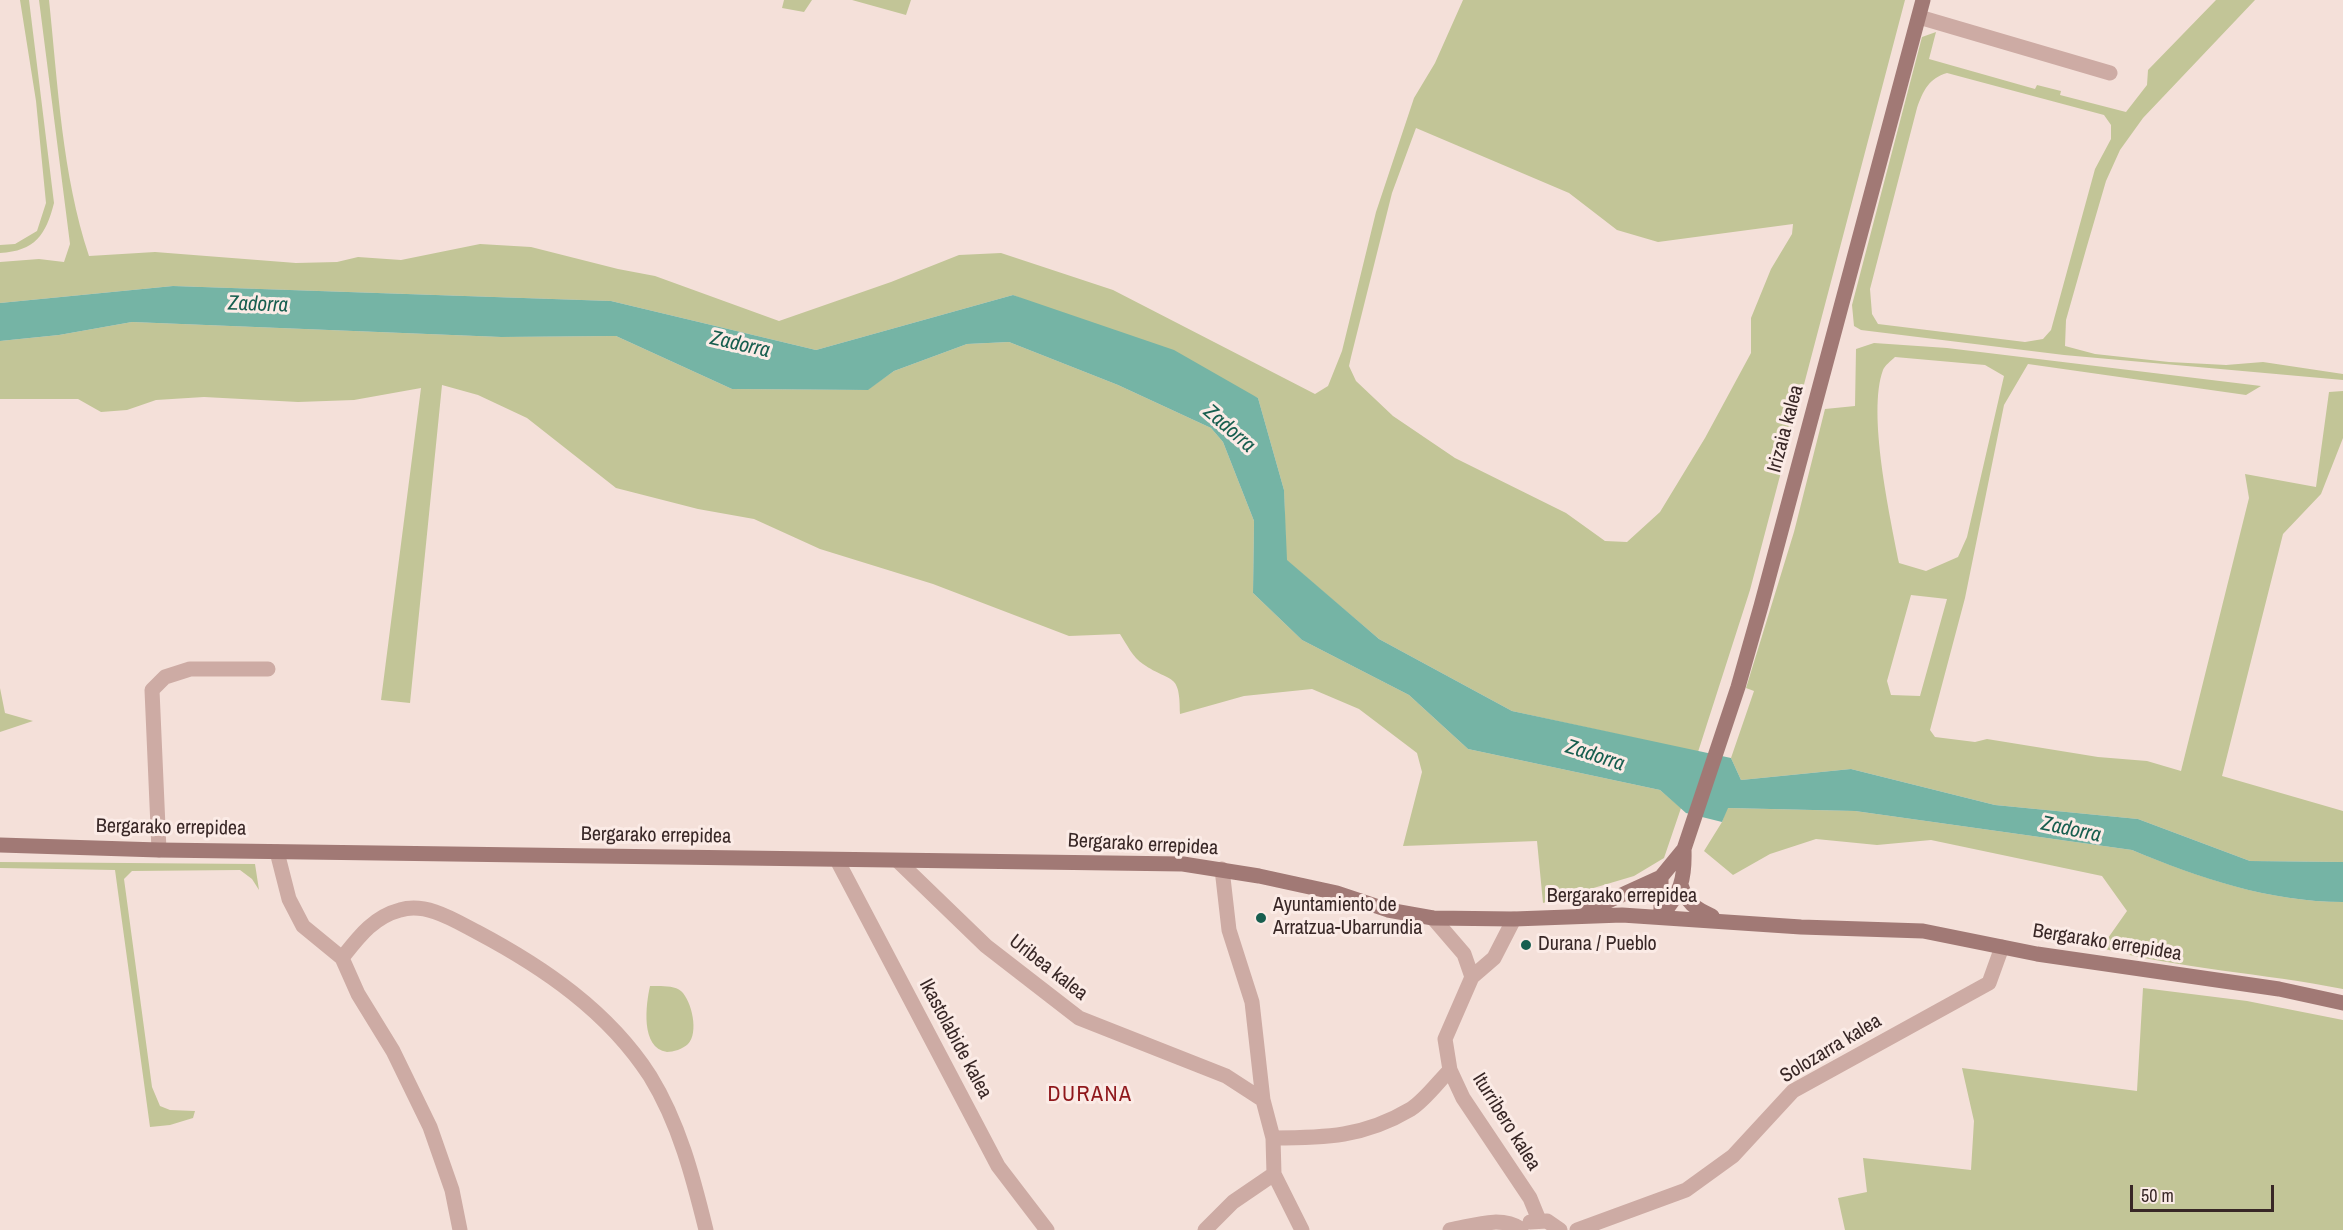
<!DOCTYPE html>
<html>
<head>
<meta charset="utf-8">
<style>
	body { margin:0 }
	#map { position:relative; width:2343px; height:1230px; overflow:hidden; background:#f4e0d9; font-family:"Archivo Narrow",sans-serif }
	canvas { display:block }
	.scale { position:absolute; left:2130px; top:1185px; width:144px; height:27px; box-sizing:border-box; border:3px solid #382726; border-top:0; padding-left:8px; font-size:18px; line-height:21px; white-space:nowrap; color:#382726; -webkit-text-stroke:4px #fbebe6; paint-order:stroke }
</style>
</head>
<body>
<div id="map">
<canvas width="2343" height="1230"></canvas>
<div class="scale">50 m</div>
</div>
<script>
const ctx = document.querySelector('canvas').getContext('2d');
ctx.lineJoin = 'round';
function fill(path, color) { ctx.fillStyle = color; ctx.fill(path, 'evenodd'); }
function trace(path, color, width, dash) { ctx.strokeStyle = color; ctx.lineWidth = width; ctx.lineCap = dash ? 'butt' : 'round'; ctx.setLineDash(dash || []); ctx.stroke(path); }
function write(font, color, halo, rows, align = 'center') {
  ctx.font = font + ' "Archivo Narrow",sans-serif'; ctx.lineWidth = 6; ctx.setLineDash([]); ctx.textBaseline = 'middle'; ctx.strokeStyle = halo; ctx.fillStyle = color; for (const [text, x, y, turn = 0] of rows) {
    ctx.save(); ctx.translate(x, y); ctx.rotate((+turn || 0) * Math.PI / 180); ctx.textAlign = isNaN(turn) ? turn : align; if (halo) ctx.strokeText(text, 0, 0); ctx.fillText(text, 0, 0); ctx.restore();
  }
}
const green = new Path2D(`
	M20 0H29L54 203C46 235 35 251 0 253V245L15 244 37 231 46 203 36 101Z
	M39 0H49C58 85 62 174 89 256L155 252 296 263 337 262 358 257 401 260 480 244 531 247 618 269 655 276 779 321 891 282 959 255 1001 253 1113 290 1315 394 1328 386 1342 351 1376 212 1414 98 1435 63 1463 0H1905L1750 590 1698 752 1512 711 1379 639 1286 560 1284 490 1258 398 1013 295 816 350 611 301 173 286 0 303V262L39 259 64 262 70 244ZM1416 128 1569 193 1617 230 1658 242 1793 224 1792 234 1771 269 1751 318V353L1705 438 1660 512 1627 542 1605 541 1566 513 1455 458 1393 416 1356 381 1349 366 1351 357 1392 193Z
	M784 0H812L804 12 782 8Z
	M852 0H911L906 15Z
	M2216 0H2255L2143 118 2120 150 2106 181 2087 246 2066 320 2065 346 2095 354 2169 362 2226 365 2263 362 2343 374V380L2064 355 1861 330 1854 326 1852 305 1922 37 1936 32 1929 59 2035 89 2037 85 2061 91 2060 95 2126 112 2147 85 2148 70ZM1947 73 2104 115 2111 125V139L2095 169 2051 330 2043 339 2025 342 1878 324 1872 314 1870 289 1917 108C1923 91 1929 78 1947 73Z
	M132 322 501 337 616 336 732 389 867 390 894 371 967 344 1009 342 1118 385 1211 428 1223 442 1254 521 1253 593 1302 640 1409 695 1468 749 1660 790 1681 808 1664 858 1634 876 1543 903 1537 841 1403 846 1422 772 1417 753 1359 709 1312 689 1244 696 1180 714C1180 671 1172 684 1143 664 1133 658 1126 643 1120 634L1069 636 933 584 820 549 754 519 698 509 616 488 527 418 478 395 442 385 410 703 381 700 421 388 354 400 298 402 204 397 156 400 127 410 101 412 78 399H0V341L59 335Z
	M1874 343 1947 348 2261 386 2246 395 2028 364 2004 405 1965 598 1930 730 1935 737 1975 742 1987 739 2098 757 2147 761 2181 771 2249 498 2245 474 2316 487 2329 392 2343 391V438L2321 494 2283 534 2222 776 2343 811V862L2250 861 2138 819 1995 805 1851 769 1741 780 1731 758 1754 691 1746 688 1794 532 1825 409 1855 406 1856 349ZM1895 357 1985 365 2004 376 1967 537 1958 557 1926 571 1899 563C1890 516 1867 413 1883 370 1885 365 1891 361 1895 357ZM1911 595 1947 599 1920 696 1891 695 1887 681Z
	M0 688 5 713 33 721 0 732Z
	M1727 808 1855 811 2132 850C2200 878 2270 902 2343 902V989C2263 973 2180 969 2101 948L2127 911 2102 876 1931 840 1877 845 1816 839 1770 854 1733 875 1704 851 1722 822Z
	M0 862 255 864 259 890 252 879 240 870 132 871 124 879 152 1087 160 1106 170 1110 195 1111 193 1118 170 1125 150 1127 115 870 0 868Z
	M650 986C659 986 674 985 681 991 692 1001 699 1033 688 1044 683 1049 673 1052 667 1052 640 1048 646 1004 650 986Z
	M2143 988 2247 1001 2343 1020V1230H1845L1838 1198 1867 1192 1863 1158 1971 1170 1974 1121 1962 1068 2137 1091Z`);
const water = new Path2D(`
	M173 286 611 301 816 350 1013 295 1174 350 1258 398 1284 490 1287 560 1379 639 1512 711 1731 758 1741 780 1851 769 1995 805 2138 819 2250 861 2343 862V902C2270 902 2199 878 2132 850L1855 811 1728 808 1722 822 1686 813 1660 790 1468 749 1409 695 1302 640 1253 593 1254 521 1223 442 1211 428 1118 385 1009 342 967 344 894 371 868 390 732 389 616 336 501 337 132 322 59 335 0 341V303Z`);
const street = new Path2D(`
	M1919 17 2110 73
	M159 850 152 690 165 677 190 669H268
	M277 852 289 899 303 926 342 958 358 994 393 1051 430 1127 452 1190 460 1230
	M837 860 998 1166 1047 1230
	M898 861 986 946 1079 1018 1226 1076 1263 1100
	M1222 869 1229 930 1252 1002 1263 1100 1273 1138 1274 1174 1302 1230
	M1433 918 1464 954 1472 977
	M1514 919 1494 958 1472 977 1445 1039 1450 1070 1463 1098 1530 1198 1539 1220
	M342 958C358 938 373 917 400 910 426 902 454 920 477 932 543 967 608 1011 650 1076 679 1123 693 1177 706 1230
	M1273 1138C1325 1138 1364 1137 1411 1109 1425 1100 1438 1082 1450 1070
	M1530 1222 1547 1221 1560 1230
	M1205 1230 1233 1202 1274 1174
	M1450 1230C1473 1226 1500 1215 1521 1229
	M1577 1230 1686 1190 1733 1156 1793 1091 1989 983 2002 947`);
const secondary = new Path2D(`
	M0 845 159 850 1183 864 1259 876 1337 893 1388 910 1433 918 1514 919 1622 915 1801 927 1923 931 2037 954 2279 989 2343 1003
	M1681 885C1687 903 1694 908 1712 916
	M1582 913 1661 877 1684 849
	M1661 916C1681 893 1685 879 1684 849L1738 687 1761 606 1923 0
	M1661 916V877`);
const markers = [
	[1261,918,6,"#175e4f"],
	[1526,945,6,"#175e4f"]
];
const streetNames = [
	["Irizaia kalea",1786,429,-75],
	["Bergarako errepidea",171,828,1],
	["Bergarako errepidea",656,836,1],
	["Bergarako errepidea",1143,845,3],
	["Bergarako errepidea",1622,897],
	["Bergarako errepidea",2107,943,9],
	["Uribea kalea",1048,968,38],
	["Ikastolabide kalea",955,1039,62],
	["Solozarra kalea",1831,1049,-31],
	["Iturribero kalea",1506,1122,58]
];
const poiNames = [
	["Ayuntamiento de",1273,906],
	["Arratzua-Ubarrundia",1273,929],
	["Durana / Pueblo",1538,945]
];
const waterNames = [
	["Zadorra",258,305,2],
	["Zadorra",740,345,13],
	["Zadorra",1229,429,41],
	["Zadorra",1595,756,18],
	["Zadorra",2071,830,12]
];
const quarterNames = [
	["DURANA",1090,1095]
];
fill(green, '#c2c597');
fill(water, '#75b4a5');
trace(street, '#cdaba4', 15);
trace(secondary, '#a17975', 15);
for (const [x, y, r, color] of markers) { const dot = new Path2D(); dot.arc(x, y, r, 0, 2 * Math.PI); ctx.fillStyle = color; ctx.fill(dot); trace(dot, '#fbebe6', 2); }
write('20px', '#382726', '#fbebe6', streetNames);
write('20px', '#382726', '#fbebe6', poiNames, 'left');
write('italic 21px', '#175e4f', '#fbebe6', waterNames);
ctx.letterSpacing = '1.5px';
write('22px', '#8f171b', '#fbebe6', quarterNames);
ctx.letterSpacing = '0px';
</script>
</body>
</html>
